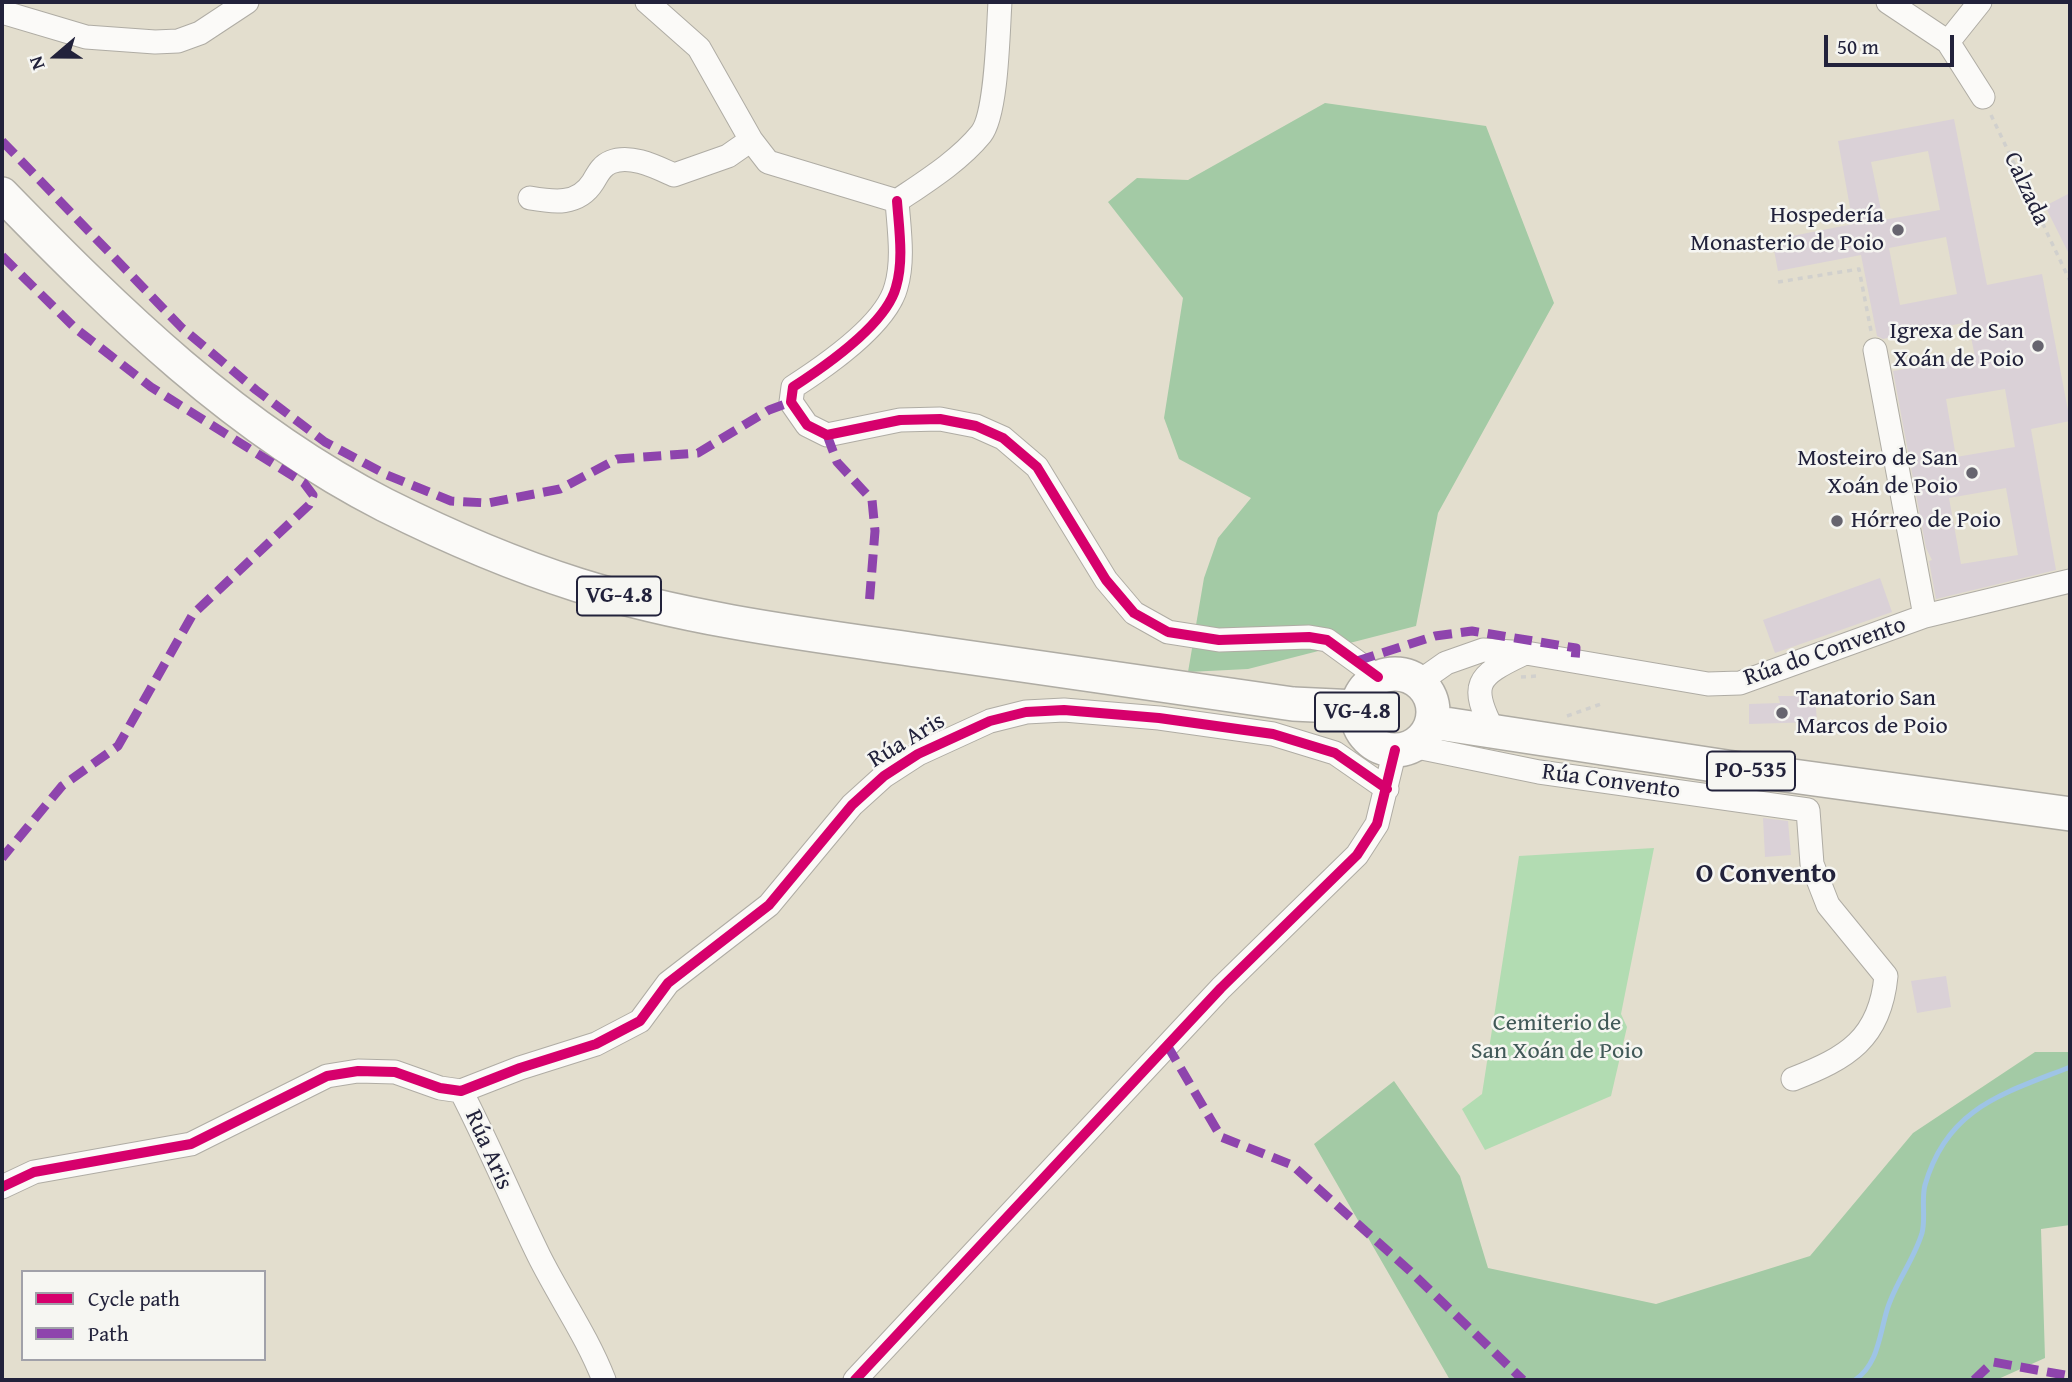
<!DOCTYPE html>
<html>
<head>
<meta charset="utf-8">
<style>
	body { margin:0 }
	#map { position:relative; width:2072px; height:1382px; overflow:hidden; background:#e3dece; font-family:"Gentium Book Plus",serif }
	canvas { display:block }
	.frame { position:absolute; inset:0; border:4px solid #22223b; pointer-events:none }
	.legend { position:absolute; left:21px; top:1270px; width:245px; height:91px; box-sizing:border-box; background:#f6f6f2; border:2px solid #a1a1a9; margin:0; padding:9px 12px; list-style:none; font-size:21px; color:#22223b }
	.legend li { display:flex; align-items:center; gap:14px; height:35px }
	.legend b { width:35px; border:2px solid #a1a1a9 }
	.north { position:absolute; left:21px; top:21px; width:70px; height:70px; -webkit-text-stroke:5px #f6f6f2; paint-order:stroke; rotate:250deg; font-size:19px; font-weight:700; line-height:28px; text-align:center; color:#22223b }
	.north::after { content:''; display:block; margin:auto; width:24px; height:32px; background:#22223b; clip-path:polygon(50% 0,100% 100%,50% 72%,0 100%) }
	.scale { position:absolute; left:1824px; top:35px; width:130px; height:32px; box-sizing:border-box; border:4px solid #22223b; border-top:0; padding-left:9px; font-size:21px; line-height:24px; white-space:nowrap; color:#22223b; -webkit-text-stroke:5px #f6f6f2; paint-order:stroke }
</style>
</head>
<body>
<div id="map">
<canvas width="2072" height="1382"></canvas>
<div class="frame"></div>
<ul class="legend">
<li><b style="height:9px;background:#d6006c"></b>Cycle path</li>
<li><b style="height:9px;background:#8e44ad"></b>Path</li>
</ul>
<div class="north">N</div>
<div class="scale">50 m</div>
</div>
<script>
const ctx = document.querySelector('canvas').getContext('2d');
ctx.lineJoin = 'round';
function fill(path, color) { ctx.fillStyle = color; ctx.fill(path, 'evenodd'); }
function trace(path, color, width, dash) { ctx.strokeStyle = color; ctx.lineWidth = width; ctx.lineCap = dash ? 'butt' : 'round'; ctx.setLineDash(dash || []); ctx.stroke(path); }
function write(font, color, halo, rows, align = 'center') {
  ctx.font = font + ' "Gentium Book Plus",serif'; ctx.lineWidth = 5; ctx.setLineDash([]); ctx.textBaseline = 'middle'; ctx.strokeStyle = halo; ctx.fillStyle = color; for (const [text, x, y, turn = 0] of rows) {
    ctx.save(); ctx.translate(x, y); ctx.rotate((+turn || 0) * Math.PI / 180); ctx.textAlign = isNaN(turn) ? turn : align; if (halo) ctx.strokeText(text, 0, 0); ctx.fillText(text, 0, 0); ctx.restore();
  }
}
const green = new Path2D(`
	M1654 848 1621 1014 1627 1027 1611 1096 1485 1150 1462 1109 1482 1094 1519 856Z`);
const forest = new Path2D(`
	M1325 103 1486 126 1554 303 1438 513 1416 626 1248 669 1188 672 1204 578 1218 538 1251 498 1179 459 1164 418 1183 298 1108 202 1137 178 1188 180Z
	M2035 1052H2070V1225L2041 1229 2045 1358 1996 1380H1450L1314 1144 1394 1081 1460 1176 1488 1268 1656 1304 1810 1256 1913 1133Z`);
const stream = new Path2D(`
	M1855 1380C1878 1364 1879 1337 1887 1310 1895 1283 1914 1260 1922 1233 1926 1218 1921 1200 1925 1185 1947 1108 2002 1094 2070 1067`);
const building = new Path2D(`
	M1954 119 1987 285 2042 274 2070 421 2031 429 2056 570 1936 599 1929 561 1932 560 1926 548 1893 371 1975 357 1968 322 1883 339 1877 336 1861 255 1778 271 1772 240 1853 224 1838 141ZM1928 151 1940 210 1883 220 1871 162ZM1946 237 1957 294 1900 305 1889 248ZM2005 389 2015 447 1956 457 1946 399ZM2006 488 2018 555 1961 564 1949 498Z
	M2070 193V256L2045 206Z
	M1880 578 1892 612 1775 653 1763 620Z
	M1778 696H1815L1817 722 1749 724V704L1780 703Z
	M1763 818 1788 821 1791 855 1765 857Z
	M1946 976 1951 1007 1917 1013 1911 981Z`);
const path = new Path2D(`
	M1991 115 2070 281
	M1778 282 1859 269 1871 331
	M1521 677 1538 676
	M1567 716 1601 704`);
const minor = new Path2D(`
	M647 2 699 48 751 140 768 162 897 201
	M1888 2 1948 42 1983 97
	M2 12 86 37 155 42 178 41 200 33 247 2
	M1948 42 1980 2
	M530 198C553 202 578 206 593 182 598 174 601 166 611 162 631 154 656 167 674 175L728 156 751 140
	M897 201C899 229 904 260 896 287 886 325 824 367 793 387L791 402 807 425 827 435 900 420 940 419 976 426 1003 438 1037 467 1106 580 1134 613 1168 632 1219 640 1309 637 1327 640 1378 677
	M897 201C925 182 959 161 981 134 997 114 998 30 1000 2
	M1875 350 1925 616
	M1419 682 1446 663 1483 650 1526 653 1708 684 1740 683 1925 616 2070 581
	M1494 732C1469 685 1476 676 1523 654
	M1412 746 1539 772 1808 810 1812 864 1828 905 1886 976C1880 1039 1847 1058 1793 1079
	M461 1091C489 1145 512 1201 539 1256 560 1298 587 1336 604 1380
	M2 1187 34 1172 191 1144 327 1076 358 1071 395 1072 440 1088 461 1091 520 1068 596 1044 640 1021 668 983 769 905 852 805 884 776 918 754 990 721 1026 712 1064 710 1159 718 1273 734 1335 753 1387 789
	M855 1380 1221 988 1357 855 1377 824 1395 750`);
const highway = new Path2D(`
	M2 194C117 312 236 429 385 505 447 536 512 564 578 585 696 622 822 636 945 654 1061 671 1177 688 1293 704L1357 707
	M1357 712a38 38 0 1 1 76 0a38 38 0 1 1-76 0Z
	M1432 722 1727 767 2070 814`);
const quiet = new Path2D(`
	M2 141 182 328 256 390 325 442 387 475 451 501 488 503 560 489 617 459 698 453 769 410 791 402
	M2 256 75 328 151 387 304 483 313 495 309 505 193 614 118 746 62 786 2 858
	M827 435 837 462 872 500 875 531 869 606
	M1357 661 1435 636 1472 631 1576 648 1575 661
	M1167 1045 1221 1137 1292 1165 1410 1271 1523 1380
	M1974 1380 1993 1362 2070 1376`);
const cycleway = new Path2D(`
	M897 201C899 229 904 260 896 287 886 325 824 367 793 387L791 402 807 425 827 435 900 420 940 419 976 426 1003 438 1037 467 1106 580 1134 613 1168 632 1219 640 1309 637 1327 640 1378 677
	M2 1187 34 1172 191 1144 327 1076 358 1071 395 1072 440 1088 461 1091 520 1068 596 1044 640 1021 668 983 769 905 852 805 884 776 918 754 990 721 1026 712 1064 710 1159 718 1273 734 1335 753 1387 789
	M855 1380 1221 988 1357 855 1377 824 1395 750`);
const markers = [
	[1898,230,7,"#66646e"],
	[2038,346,7,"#66646e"],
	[1972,473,7,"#66646e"],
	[1837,521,7,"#66646e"],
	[1782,713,7,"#66646e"]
];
const shields = [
	[619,596,84],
	[1357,712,84],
	[1751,771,88]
];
const shieldNames = [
	["VG-4.8",619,596],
	["VG-4.8",1357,712],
	["PO-535",1751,771]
];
const streetNames = [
	["Calzada",2026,189,65],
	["Rúa do Convento",1825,652,-19],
	["Rúa Aris",907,741,-31],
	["Rúa Convento",1611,782,8],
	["Rúa Aris",488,1150,66]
];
const poiNames = [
	["Hospedería",1884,216],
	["Monasterio de Poio",1884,244],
	["Igrexa de San",2024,332],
	["Xoán de Poio",2024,360],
	["Mosteiro de San",1958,459],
	["Xoán de Poio",1958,487],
	["Hórreo de Poio",1851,521,"left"],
	["Tanatorio San",1796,699,"left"],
	["Marcos de Poio",1796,727,"left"]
];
const parkNames = [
	["Cemiterio de",1557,1024],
	["San Xoán de Poio",1557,1052]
];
const quarterNames = [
	["O Convento",1766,875]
];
fill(green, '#b2dcb2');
fill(forest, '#a3caa5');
trace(stream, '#9ec4e6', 5);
fill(building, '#dad1d7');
trace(minor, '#afaca4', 25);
trace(highway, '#afaca4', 36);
trace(path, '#d1d0cd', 3.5, [5, 5]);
trace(minor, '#fbfaf8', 23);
trace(highway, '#fbfaf8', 33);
trace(quiet, '#8e44ad', 9, [18, 9]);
trace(cycleway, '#d6006c', 10);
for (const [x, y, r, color] of markers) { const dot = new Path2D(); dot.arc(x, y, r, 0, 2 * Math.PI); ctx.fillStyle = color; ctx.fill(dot); trace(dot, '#f6f6f2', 2.5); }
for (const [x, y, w] of shields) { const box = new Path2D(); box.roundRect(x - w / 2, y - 19.5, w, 39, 5); ctx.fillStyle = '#f6f6f2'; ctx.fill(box); trace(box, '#22223b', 2); }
write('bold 23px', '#22223b', null, shieldNames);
write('24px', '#22223b', '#f6f6f2', streetNames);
write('24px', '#22223b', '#f6f6f2', poiNames, 'right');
write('24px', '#415958', '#f6f6f2', parkNames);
write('bold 28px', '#22223b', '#f6f6f2', quarterNames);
</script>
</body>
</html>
